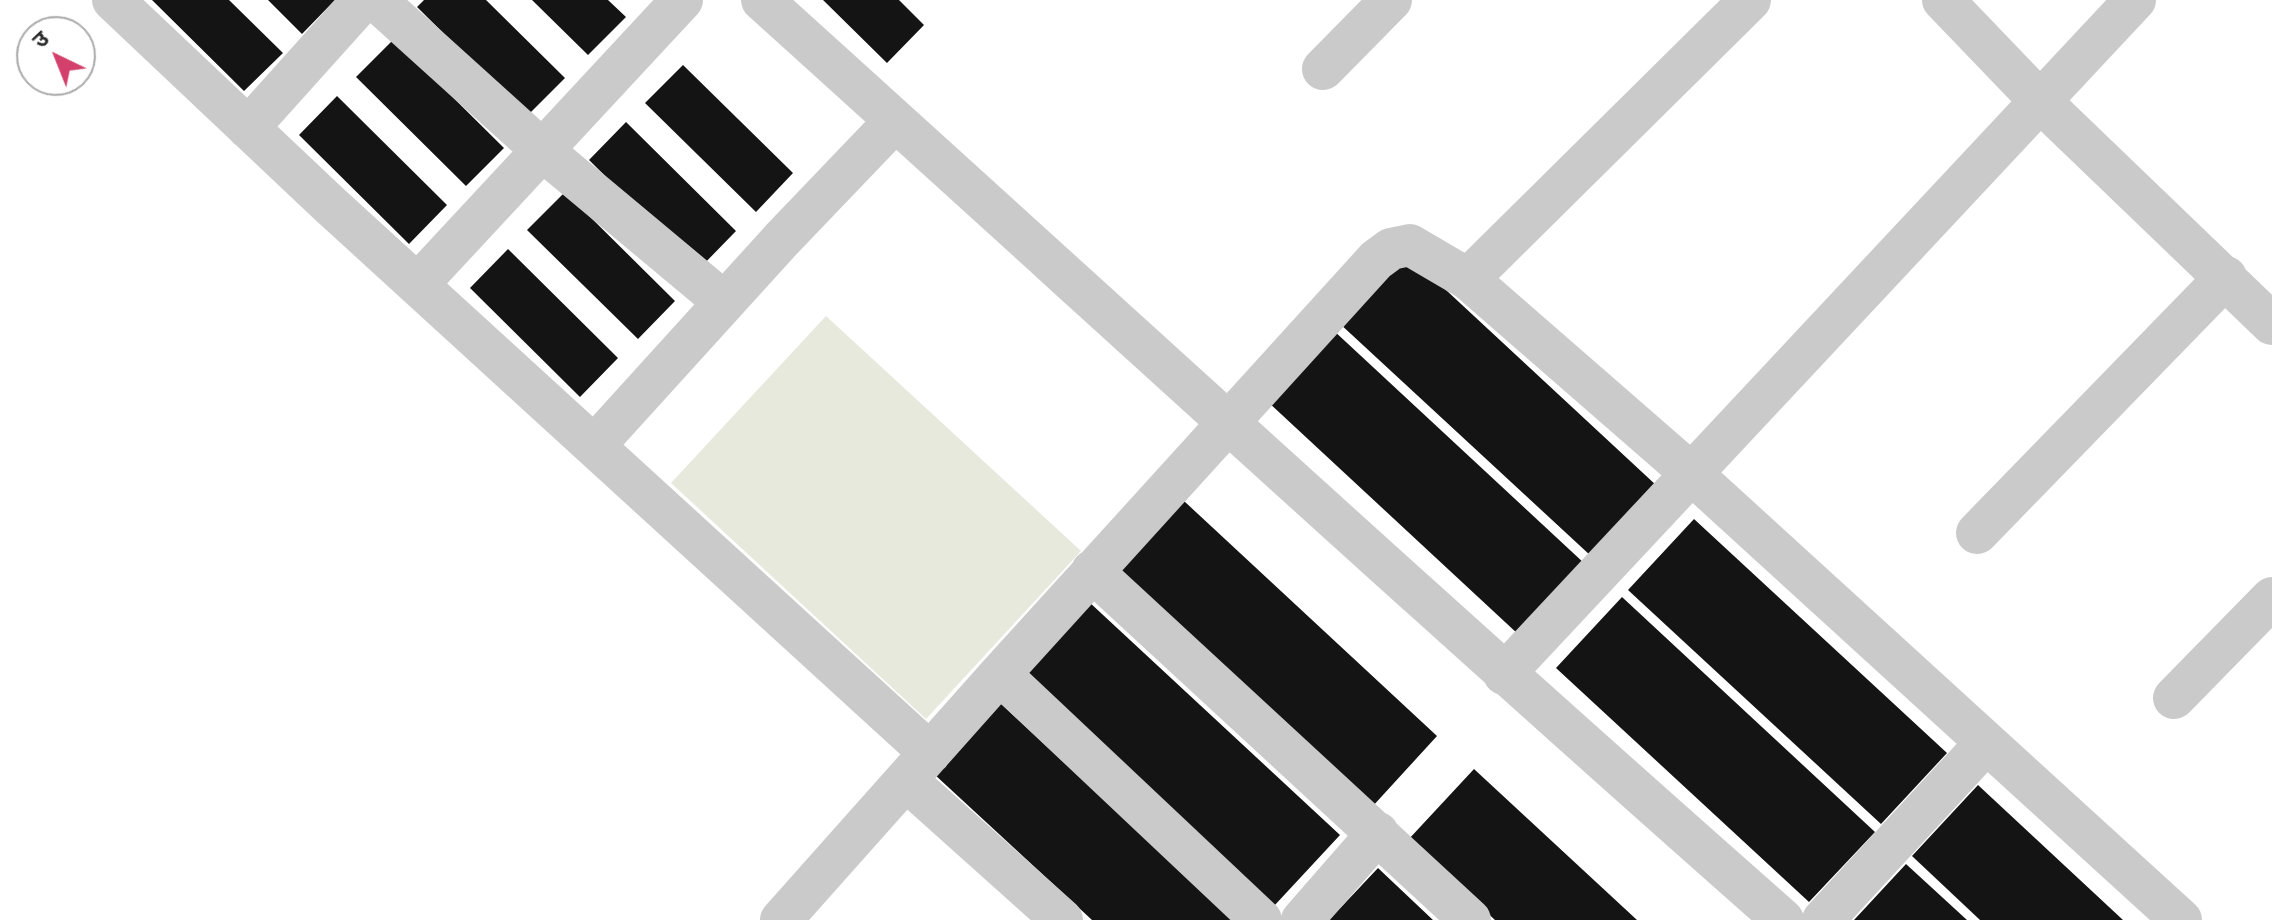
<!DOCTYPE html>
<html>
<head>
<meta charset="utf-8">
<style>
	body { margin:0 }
	#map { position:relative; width:2272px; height:920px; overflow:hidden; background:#fff; font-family:Figtree,"Noto Sans Devanagari",sans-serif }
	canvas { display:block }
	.north { position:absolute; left:16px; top:16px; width:80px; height:80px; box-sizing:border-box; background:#fff; border:2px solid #ababab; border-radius:50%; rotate:317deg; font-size:22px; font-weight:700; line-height:32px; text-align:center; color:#2d2d2d }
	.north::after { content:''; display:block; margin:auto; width:28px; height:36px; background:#d3406c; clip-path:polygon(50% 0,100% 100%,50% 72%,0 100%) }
</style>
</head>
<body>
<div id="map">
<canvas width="2272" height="920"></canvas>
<div class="north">उ</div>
</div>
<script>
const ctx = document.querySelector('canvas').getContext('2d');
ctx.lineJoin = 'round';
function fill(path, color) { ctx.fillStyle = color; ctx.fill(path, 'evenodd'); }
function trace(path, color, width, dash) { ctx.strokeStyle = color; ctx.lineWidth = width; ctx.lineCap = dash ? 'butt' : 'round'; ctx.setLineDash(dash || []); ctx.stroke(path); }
const green = new Path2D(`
	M826 316 1081 551 926 719 671 483Z`);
const building = new Path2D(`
	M152 0H229L283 53 244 91Z
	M268 0H335L302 34Z
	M424 0H486L565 78 527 116 417 7Z
	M532 0H608L626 17 588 55Z
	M823 0H899L924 25 887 63Z
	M394 39 504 148 466 186 356 77Z
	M683 65 793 173 756 212 645 103Z
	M337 96 447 205 409 244 299 135Z
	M626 122 736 231 699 269 589 160Z
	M565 192 675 301 638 339 527 230Z
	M508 249 618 358 580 397 470 288Z
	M1404 251 1657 486 1591 556 1338 322Z
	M1332 329 1585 564 1519 635 1267 401Z
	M1184 501 1437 736 1372 807 1118 572Z
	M1694 519 1947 753 1881 824 1628 590Z
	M1622 597 1875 832 1809 902 1556 668Z
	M1088 601 1340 835 1274 906 1022 672Z
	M1000 703 1234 920H1092L934 774Z
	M1474 769 1637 920H1495L1408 840Z
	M1978 785 2123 920H1980L1912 856Z
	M1906 864 1967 920H1854Z
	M1378 868 1433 920H1329Z`);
const street = new Path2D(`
	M113 0 329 204 930 753
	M376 0 542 150 724 302
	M762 0C1102 307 1439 617 1783 920
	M1943 0 2040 101 2272 324
	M1323 69 1391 0
	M248 128 363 0
	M1468 279 1750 0
	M418 284 682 0
	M595 445 782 239 895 121
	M1977 533 2226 277
	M1092 571 1470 920
	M1000 674 1261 920
	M1504 674 2135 0
	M2174 698 2272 598
	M907 781 1062 920
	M781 920 1000 674 1376 260 1391 249 1410 245 1468 279 1693 475 2181 920
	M1302 920 1378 833
	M1823 920 1986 743`);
fill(green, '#e6e9dc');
fill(building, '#141414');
trace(street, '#cacaca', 42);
</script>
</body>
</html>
